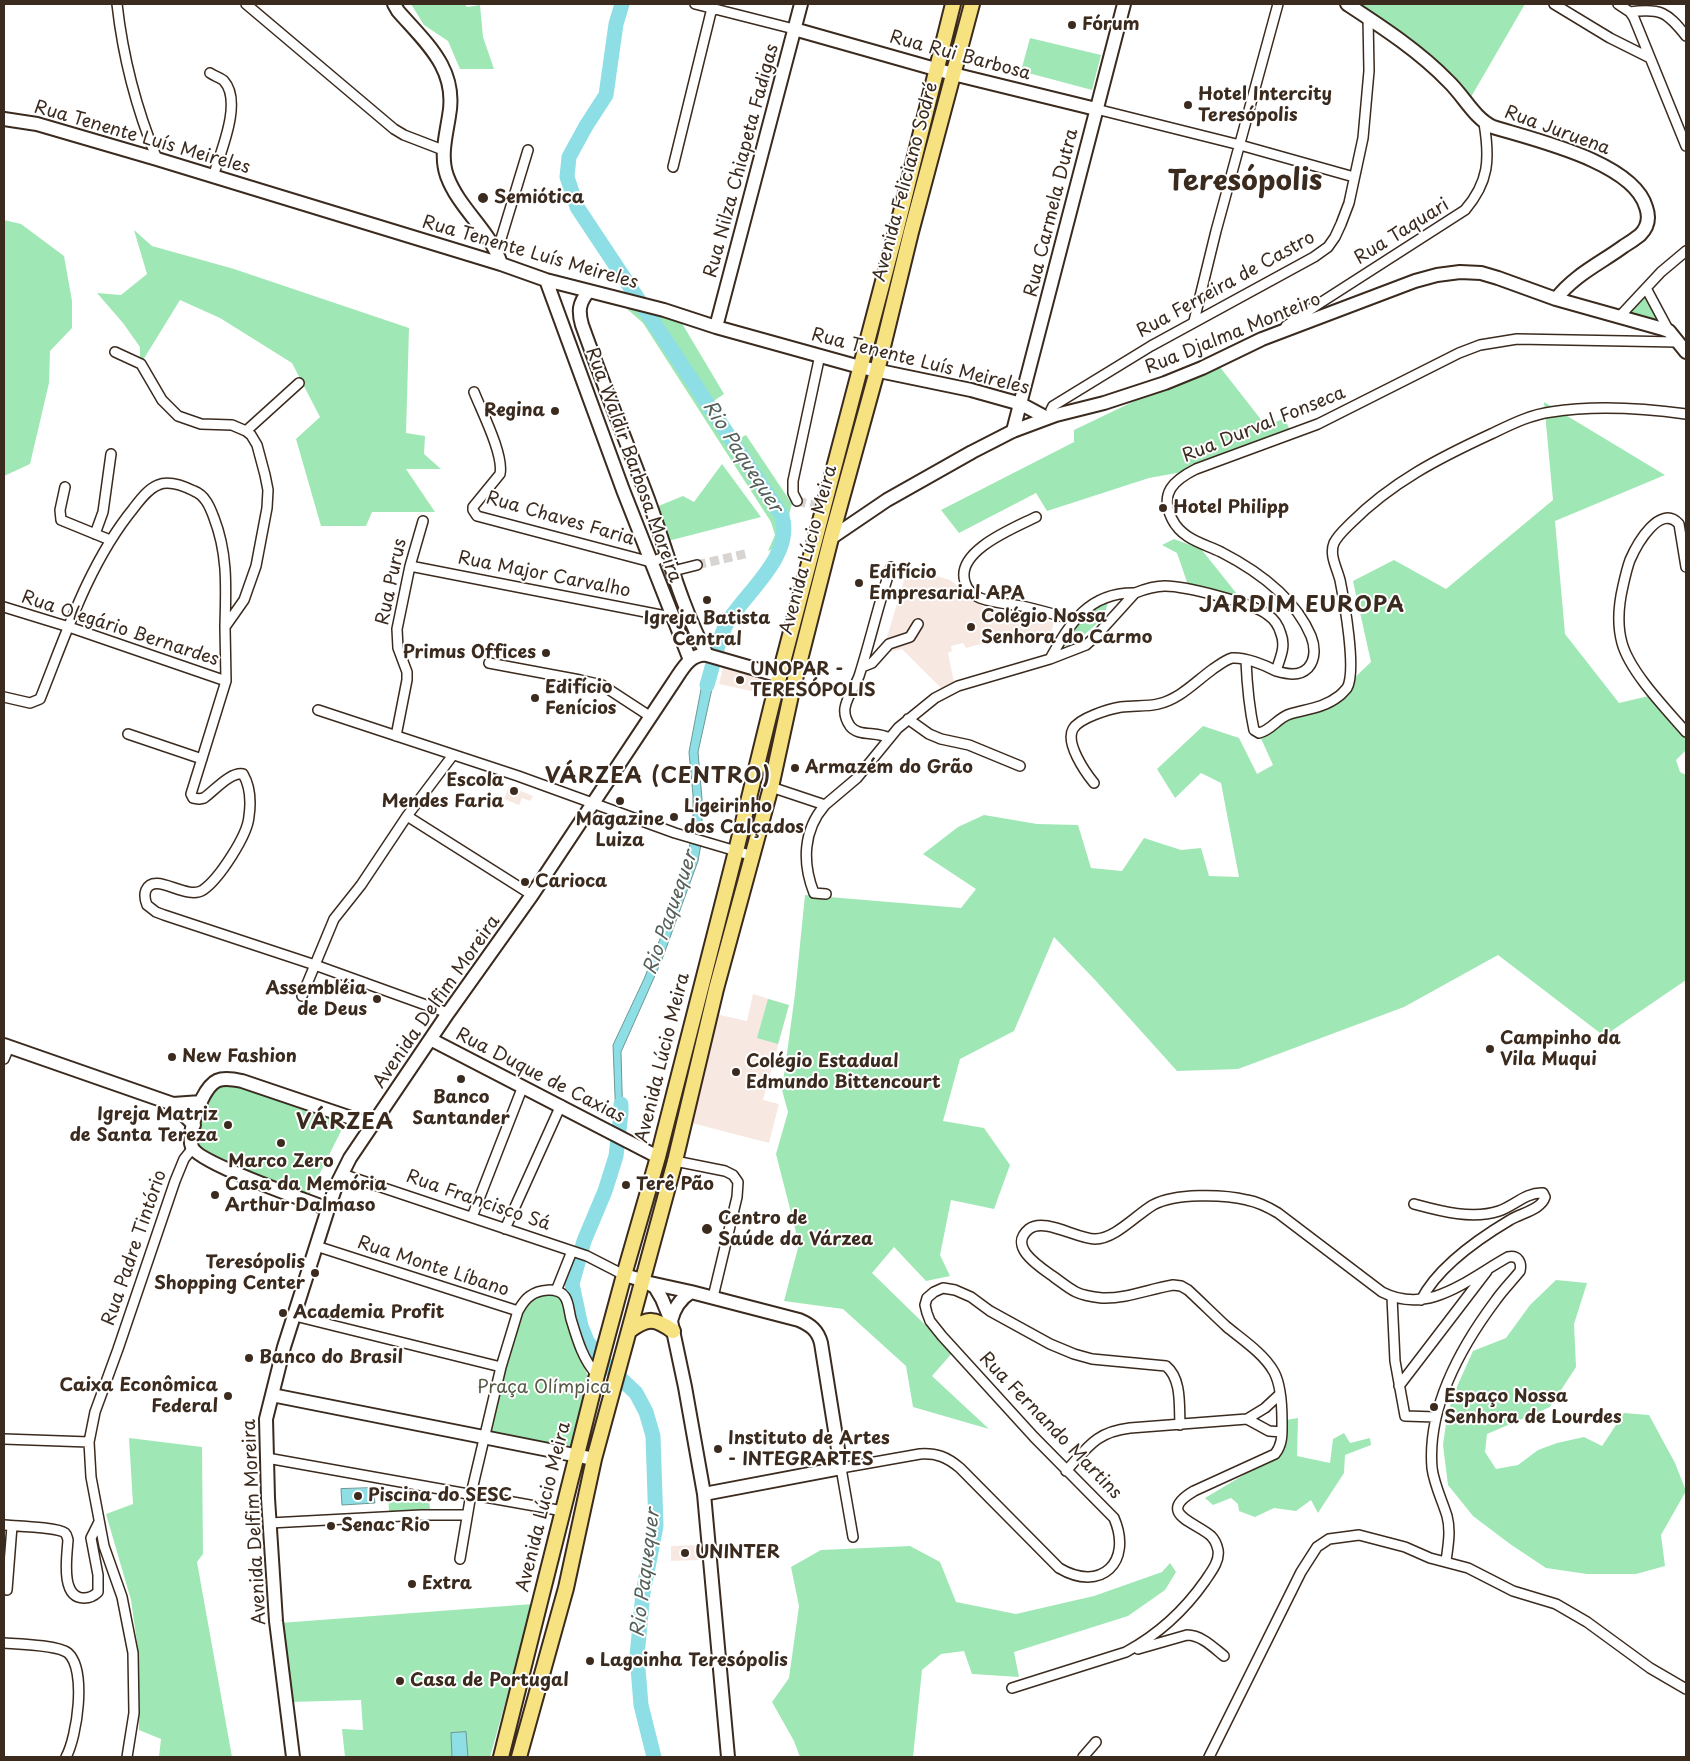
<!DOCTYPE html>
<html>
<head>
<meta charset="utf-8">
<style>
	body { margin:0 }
	#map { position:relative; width:1690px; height:1761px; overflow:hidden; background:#fff; font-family:"Playpen Sans",sans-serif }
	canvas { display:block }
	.frame { position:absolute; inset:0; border:5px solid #3b2a1e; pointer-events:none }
</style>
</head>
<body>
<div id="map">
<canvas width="1690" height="1761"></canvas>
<div class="frame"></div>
</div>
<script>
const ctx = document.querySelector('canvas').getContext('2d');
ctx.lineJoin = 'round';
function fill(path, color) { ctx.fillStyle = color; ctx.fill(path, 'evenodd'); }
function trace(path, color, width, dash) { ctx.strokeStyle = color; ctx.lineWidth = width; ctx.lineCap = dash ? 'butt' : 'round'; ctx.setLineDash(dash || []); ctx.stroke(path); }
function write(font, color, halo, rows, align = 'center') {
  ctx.font = font + ' "Playpen Sans",sans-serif'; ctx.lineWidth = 4; ctx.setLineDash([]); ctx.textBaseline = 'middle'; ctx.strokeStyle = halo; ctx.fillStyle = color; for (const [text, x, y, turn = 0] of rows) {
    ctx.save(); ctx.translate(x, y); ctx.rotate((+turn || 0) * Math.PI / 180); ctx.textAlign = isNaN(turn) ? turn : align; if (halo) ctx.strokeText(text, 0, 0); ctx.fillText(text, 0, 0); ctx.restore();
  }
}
const built = new Path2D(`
	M908 567 950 580 974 597 983 607 1054 622 1050 637 1038 632 1009 636 966 648 963 643 951 646 952 651 948 653 954 682 943 690 902 649 882 654Z
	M723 667 760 675 756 692 719 684Z
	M509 786 533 796 530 801 522 798 519 805 504 799Z
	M753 994 789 1005 763 1100 779 1104 769 1143 688 1122 716 1014 747 1021Z
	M700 1545V1560L671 1561V1546Z`);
const green = new Path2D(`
	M411 4H465L467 7 480 5 483 37 494 69H460L448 41 424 25Z
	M1359 4H1525L1471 97 1445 68Z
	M1030 38 1101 55 1092 90 1021 71Z
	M4 220 21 224 64 256 72 301V328L50 351 49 383 30 464 4 476Z
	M134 230 152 246 234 269 409 328 406 433 425 436 424 454 441 469H406L435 512H372L366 526H321L296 439 320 417 292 363 220 318 180 300 140 365V347L123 323 97 293 121 295 147 274Z
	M1645 293 1660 321 1658 324 1630 315 1629 311Z
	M618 301 677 315 724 394 705 407 729 444 746 435 792 504C787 520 785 545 768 551L775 535 771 522 643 323Z
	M1216 362 1266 426 1285 418 1291 434 1193 470 1149 478 1047 511 1036 493 959 533 941 510 1074 442V430Z
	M1544 402 1665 475 1555 521 1565 634 1619 703 1653 695 1686 735V750L1676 760 1680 772 1686 775V980L1604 1036 1498 955 1404 1007 1238 1069 1177 1071 1096 981 1054 937 1014 1031 960 1059 943 1121 984 1128 1010 1165 994 1209 951 1200 940 1255 950 1276 926 1281 894 1247 872 1273 953 1352 932 1376 989 1429 913 1407 906 1366 843 1309 784 1301 799 1244 776 1154 788 1112 782 1090 795 994 805 895 961 908 976 889 923 854 958 827 984 815 1037 824 1078 825 1091 868 1122 871 1144 838 1181 850 1201 848 1209 876 1239 877 1221 783 1201 773 1175 798 1157 769 1203 726 1239 738 1257 774 1273 765 1259 734 1308 705 1329 702 1371 662 1353 581 1394 560 1446 589 1553 500Z
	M722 464 761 517 668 541 656 507 683 496 694 502Z
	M1174 539 1201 549 1241 599 1188 585 1177 553 1162 545Z
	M1108 600C1107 621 1083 636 1067 646L1063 645 1064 640 1084 615Z
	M768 999 789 1005 778 1044 757 1038Z
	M237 1081 345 1123 309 1195 196 1150 195 1125 211 1086Z
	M1556 1280 1587 1283 1574 1324 1576 1367 1550 1407 1487 1434 1485 1452 1496 1469 1518 1465 1538 1450 1557 1443 1584 1437 1602 1446 1624 1413 1649 1415 1675 1463 1686 1491 1661 1535 1665 1566 1636 1574H1587L1546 1568 1510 1544 1473 1516 1448 1485 1443 1445 1447 1416 1455 1391 1473 1351 1506 1338 1530 1305Z
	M557 1293 565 1300 579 1354 590 1382 574 1452 491 1434 503 1369 519 1312 534 1295Z
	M1298 1418 1297 1456 1330 1463 1333 1439 1344 1433 1350 1443 1370 1438 1371 1445 1345 1455 1344 1473 1318 1513 1311 1500 1296 1511 1274 1508 1255 1517 1239 1511 1238 1504 1231 1498 1213 1505 1205 1498 1284 1451 1286 1420Z
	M129 1438 202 1447 203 1554 197 1562 232 1757H159L161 1739 139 1730 138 1649 131 1600 106 1514 133 1504Z
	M429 1492 430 1511 389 1512 388 1493Z
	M910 1546 940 1562 956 1602 1016 1614 1094 1596 1162 1572 1170 1563 1176 1572 1165 1590 1128 1616 1014 1652 1019 1677 972 1674 964 1651 941 1654 922 1670 913 1757H800L794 1741 772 1702 789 1678 799 1606 791 1567 821 1550Z
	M533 1604 490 1757H345L342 1729 363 1730 361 1700 290 1702 280 1623Z`);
const water = new Path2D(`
	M707 665 717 666 698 752 702 799V832L693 830V795L689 752 703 679Z
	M691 842 701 844 698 861 661 962 621 1052 623 1125 616 1121 613 1045 644 979 666 924Z
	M373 1488 375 1503 342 1505 341 1489Z
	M466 1732 468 1757H452L451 1733Z`);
const river = new Path2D(`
	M622 4 616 24 606 95 586 126 569 157 567 177 577 207 782 516C794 556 746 592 727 623 719 636 712 669 707 685
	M621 1104V1113L616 1156 605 1191 584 1241 572 1284 581 1326 587 1341 600 1359 636 1393 646 1412 653 1436 656 1526 643 1593 637 1656 641 1705 654 1757`);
const streetTunnel = new Path2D(`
	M797 501 823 507
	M697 565 749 553`);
const street = new Path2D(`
	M117 4C123 58 136 108 157 159
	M246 4 394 129 404 135 443 150
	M695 4 715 9
	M1554 4 1610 38 1650 58
	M1618 4 1630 12 1634 18 1686 146
	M1630 12C1661 8 1667 12 1686 36
	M210 73C214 76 221 78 224 81 243 102 220 153 213 177
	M1096 109 1240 145 1354 177
	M673 167 711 12 715 9 719 10 794 29
	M497 252 528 150
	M1646 288 1669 331
	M1619 317 1661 272 1686 251
	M1194 321 1216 231 1278 4
	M1286 326 1317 305 1465 210C1489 182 1490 159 1484 123
	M115 352 141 364 162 400 178 416 201 424 232 425 246 431 251 435 257 445 265 475 268 490 267 508 256 566 244 600 225 627 226 681 191 794 193 798 199 799 204 798C215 790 230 772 243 774 250 786 251 802 249 816 248 835 219 879 203 890 186 901 155 871 146 890 144 895 145 900 147 905L156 912 164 915 315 965 448 1013
	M474 392C482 412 504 455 500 474L473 507V510L477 516 651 562 667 556
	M1056 415 1051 410 1053 406 1151 346 1314 257 1328 247 1335 237 1341 224 1349 203 1363 138 1369 71 1368 17
	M246 431 299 383
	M65 487 60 510 61 520 110 540
	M797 501 793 493V481L820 355
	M1036 517C1014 528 955 551 965 582 967 590 973 595 980 598 993 603 1008 604 1022 606 1039 610 1057 615 1074 620
	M95 534 103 512 111 454
	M410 566 671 617
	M1686 567 1679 524C1660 503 1637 544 1630 560 1627 568 1625 577 1623 586 1619 603 1617 625 1622 643 1630 672 1666 709 1686 732
	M673 571 697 565
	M4 607 69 627 226 681
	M1050 659C1070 623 1089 592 1135 593
	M1246 661C1247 684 1249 707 1254 730L1259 733C1272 730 1277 718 1290 714 1307 709 1324 708 1339 696 1342 694 1345 690 1347 688 1357 671 1344 600 1340 580 1337 568 1329 555 1334 543 1338 535 1345 529 1351 523 1392 482 1439 458 1491 434 1510 425 1529 415 1551 412 1595 405 1642 408 1686 414
	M489 663 580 680 602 685 651 717
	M862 667 872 663 889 644 910 637 918 624
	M1276 671C1287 674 1299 677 1308 668 1316 659 1315 646 1311 636 1295 598 1256 570 1221 552 1202 543 1182 539 1172 519 1159 493 1174 480 1196 469L1318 424 1459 353 1480 345 1517 339 1678 342
	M4 697 30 703 40 699C66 634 89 563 133 509 140 500 148 489 158 485 169 480 184 486 194 491 205 495 210 507 214 518 228 554 226 588 225 626
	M318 710 518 776 675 833 753 856
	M908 719 929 734 941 739 969 745 1020 766
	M128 734 202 759
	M396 736 407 680V672L398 648 397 629 410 566 423 521
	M889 738C877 731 858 737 850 726 846 720 844 715 845 708 847 695 857 685 860 673 871 638 879 602 891 567
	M771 787 825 805 857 778 898 728 935 698 958 686 1050 659 1086 645 1096 636 1135 593C1145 589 1154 586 1165 586 1185 586 1253 603 1268 615 1274 619 1279 627 1281 634 1286 647 1280 658 1276 671 1265 665 1245 657 1232 658 1225 660 1219 665 1213 669 1195 682 1180 699 1158 704 1146 707 1133 705 1121 707 1109 709 1079 718 1073 729 1065 743 1085 772 1094 783
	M825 805C803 830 802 863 814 893L826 894
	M407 816 532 895
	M302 996 334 919 361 885 407 816 453 755
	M4 1059 9 1047
	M675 1161 725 1171 733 1175 738 1182 737 1197 713 1297
	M342 1174 587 1256 624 1275
	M1414 1204C1440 1211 1472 1220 1499 1211 1514 1206 1526 1192 1543 1193L1545 1197C1541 1210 1521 1213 1510 1220 1478 1239 1438 1267 1421 1300
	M472 1217 523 1086
	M505 1229 561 1105
	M316 1246 518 1311C521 1306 524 1300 530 1296 538 1290 558 1286 565 1297 569 1303 569 1312 571 1319 577 1339 583 1360 597 1375
	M556 1291 572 1251
	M1392 1297 1395 1361 1405 1416 1436 1417
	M295 1316 501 1367
	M1399 1386 1487 1271
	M1247 1419 1269 1431 1282 1432
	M4 1439 89 1442
	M267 1458 563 1511
	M1066 1471C1088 1447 1096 1432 1130 1428L1247 1419 1265 1408 1279 1395
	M270 1523 421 1515H467
	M4 1525C15 1526 58 1527 65 1533 67 1535 67 1537 68 1540 67 1556 60 1598 84 1598 90 1598 94 1596 98 1592V1575L91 1538 99 1522
	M853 1537 841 1468 920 1454C937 1453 947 1457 960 1468L1059 1568C1101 1593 1133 1562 1114 1518L1034 1437 942 1336 930 1321 927 1313 925 1305 927 1298 934 1292 943 1288 955 1290 971 1297 990 1311 1050 1344 1074 1354 1092 1359 1166 1366C1182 1379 1179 1406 1180 1425
	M460 1559 471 1494 501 1367 518 1311
	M7 1590 12 1526
	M4 1643C18 1644 58 1645 68 1653 87 1670 77 1737 66 1757
	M1138 1649 1187 1635C1201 1635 1213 1647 1224 1656
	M1012 1688 1126 1652C1159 1634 1184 1611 1205 1581 1211 1572 1220 1561 1218 1550 1217 1545 1214 1539 1211 1536 1196 1522 1155 1514 1194 1491L1275 1454C1283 1444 1282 1433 1282 1421 1282 1406 1281 1385 1274 1372 1264 1354 1243 1340 1227 1327 1214 1315 1201 1302 1188 1290L1181 1286 1173 1285C1149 1289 1126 1299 1102 1298 1093 1297 1084 1296 1076 1292 1068 1288 1061 1282 1054 1277 1040 1267 1007 1247 1029 1229 1044 1217 1077 1239 1095 1239 1115 1239 1136 1215 1153 1205 1175 1193 1223 1194 1247 1200 1258 1202 1268 1207 1278 1213L1382 1292C1429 1316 1468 1279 1508 1257 1518 1255 1522 1262 1520 1271 1512 1281 1503 1290 1496 1300 1460 1348 1427 1407 1432 1468 1434 1484 1442 1500 1447 1516 1451 1531 1448 1546 1446 1561
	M127 1757 134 1713 133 1653 122 1597 104 1546 91 1477 89 1442 95 1412 118 1349 175 1181 184 1159 192 1149
	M1083 1757 1096 1742
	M1209 1757 1301 1572 1317 1547 1329 1539 1359 1535 1405 1547 1430 1558 1468 1568 1513 1591 1556 1604 1587 1622 1650 1668 1686 1689`);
const secondary = new Path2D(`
	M394 4 398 11C426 43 458 69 449 116 446 136 440 156 447 176 459 209 491 231 501 264
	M1347 4C1382 27 1419 51 1448 81 1464 96 1474 118 1493 127 1535 140 1633 162 1646 207 1650 218 1648 227 1640 235 1635 239 1629 243 1624 246 1601 263 1574 275 1556 299
	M794 29 953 74 1096 109
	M4 119 37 124 157 159 501 264 546 280 664 310 716 327 860 367 971 390 1021 404 1047 418
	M546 280 623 490 690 660
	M588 292C579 303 578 311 582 325 603 384 626 441 648 499 667 551 681 606 707 655
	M716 327 801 4
	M1013 431 1124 4
	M831 538 887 500 972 452 1013 431 1056 415 1104 403 1165 383 1202 368 1262 339 1415 281 1437 275 1460 272 1481 273 1498 278 1556 299 1663 329 1669 331 1686 352
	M432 1040 658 1157
	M4 1045 173 1104 194 1125
	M173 1104 201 1102
	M328 1209C306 1200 198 1163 192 1147 187 1136 197 1110 202 1099 212 1079 219 1076 242 1081L372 1125
	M624 1275 642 1280 655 1287 662 1299 671 1321 685 1387 704 1494 728 1757
	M650 1283 691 1292 799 1320C811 1325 818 1331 821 1343L841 1468 704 1494
	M671 1321C674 1308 680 1299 691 1292
	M272 1395 594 1459
	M293 1757 276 1621 268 1498 266 1419 284 1347 328 1209 336 1186 350 1158 448 1013 532 895 675 680C683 668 691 653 707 655L780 676`);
const primary = new Path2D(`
	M629 1331C648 1317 655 1318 673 1331
	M501 1757 597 1375 624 1275 658 1157 736 851 772 704 897 228 953 4
	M519 1757 566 1588 594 1459 675 1161 716 989 771 787 791 695 831 538 877 371 911 232 972 4`);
const markers = [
	[1072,25,5,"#3b2a1e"],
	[1188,105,5,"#3b2a1e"],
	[483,198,6,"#3b2a1e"],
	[555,411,5,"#3b2a1e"],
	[1163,508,5,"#3b2a1e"],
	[859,583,5,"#3b2a1e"],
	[707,600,5,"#3b2a1e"],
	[971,627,5,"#3b2a1e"],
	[546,653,5,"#3b2a1e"],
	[740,680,5,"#3b2a1e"],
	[535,698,5,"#3b2a1e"],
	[795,768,5,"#3b2a1e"],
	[514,791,5,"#3b2a1e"],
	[620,801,5,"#3b2a1e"],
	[674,817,5,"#3b2a1e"],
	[525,882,5,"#3b2a1e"],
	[377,999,5,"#3b2a1e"],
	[1490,1049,5,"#3b2a1e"],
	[172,1057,5,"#3b2a1e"],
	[736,1072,5,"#3b2a1e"],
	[461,1079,5,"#3b2a1e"],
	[228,1125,5,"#3b2a1e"],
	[281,1143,5,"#3b2a1e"],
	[626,1185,5,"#3b2a1e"],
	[215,1195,5,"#3b2a1e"],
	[707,1229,6,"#3b2a1e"],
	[315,1273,5,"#3b2a1e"],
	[283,1313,5,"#3b2a1e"],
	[249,1358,5,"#3b2a1e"],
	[228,1396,5,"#3b2a1e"],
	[1434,1407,5,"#3b2a1e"],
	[718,1449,5,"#3b2a1e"],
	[358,1496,5,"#3b2a1e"],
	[331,1526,5,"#3b2a1e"],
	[685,1553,5,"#3b2a1e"],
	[412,1584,5,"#3b2a1e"],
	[590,1661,5,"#3b2a1e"],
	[400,1681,5,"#3b2a1e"]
];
const poiNames = [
	["Fórum",1082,25],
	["Hotel Intercity",1198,95],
	["Teresópolis",1198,116],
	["Semiótica",494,198],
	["Regina",545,411,"right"],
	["Hotel Philipp",1173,508],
	["Edifício",869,573],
	["Empresarial APA",869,594],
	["Colégio Nossa",981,617],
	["Senhora do Carmo",981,638],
	["Igreja Batista",707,619,"center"],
	["Central",707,640,"center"],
	["Primus Offices",536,653,"right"],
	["UNOPAR -",750,670],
	["TERESÓPOLIS",750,691],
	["Edifício",545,688],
	["Fenícios",545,709],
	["Armazém do Grão",805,768],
	["Escola",504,781,"right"],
	["Mendes Faria",504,802,"right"],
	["Ligeirinho",684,807],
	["dos Calçados",684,828],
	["Magazine",620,820,"center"],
	["Luiza",620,841,"center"],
	["Carioca",535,882],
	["Assembléia",367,989,"right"],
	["de Deus",367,1010,"right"],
	["Campinho da",1500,1039],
	["Vila Muqui",1500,1060],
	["New Fashion",182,1057],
	["Colégio Estadual",746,1062],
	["Edmundo Bittencourt",746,1083],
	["Banco",461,1098,"center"],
	["Santander",461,1119,"center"],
	["Igreja Matriz",218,1115,"right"],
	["de Santa Tereza",218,1136,"right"],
	["Marco Zero",281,1162,"center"],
	["Casa da Memória",225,1185],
	["Arthur Dalmaso",225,1206],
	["Terê Pão",636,1185],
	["Centro de",718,1219],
	["Saúde da Várzea",718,1240],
	["Teresópolis",305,1263,"right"],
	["Shopping Center",305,1284,"right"],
	["Academia Profit",293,1313],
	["Banco do Brasil",259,1358],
	["Caixa Econômica",218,1386,"right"],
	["Federal",218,1407,"right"],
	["Espaço Nossa",1444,1397],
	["Senhora de Lourdes",1444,1418],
	["Instituto de Artes",728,1439],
	["- INTEGRARTES",728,1460],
	["Piscina do SESC",368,1496],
	["Senac Rio",341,1526],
	["UNINTER",695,1553],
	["Extra",422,1584],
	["Lagoinha Teresópolis",600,1661],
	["Casa de Portugal",410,1681]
];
const streetNames = [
	["Rua Rui Barbosa",960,56,15],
	["Rua Juruena",1557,131,20],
	["Rua Tenente Luís Meireles",142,138,16],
	["Rua Nilza Chiapeta Fadigas",742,161,-75],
	["Avenida Feliciano Sodré",906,182,-75],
	["Rua Carmela Dutra",1052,213,-76],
	["Rua Taquari",1402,232,-32],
	["Rua Tenente Luís Meireles",530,253,16],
	["Rua Ferreira de Castro",1226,285,-29],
	["Rua Djalma Monteiro",1233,334,-22],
	["Rua Tenente Luís Meireles",920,362,14],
	["Rua Durval Fonseca",1264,425,-22],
	["Rua Waldir Barbosa Moreira",633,465,70],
	["Rua Chaves Faria",560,519,16],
	["Avenida Lúcio Meira",809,550,-75],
	["Rua Major Carvalho",544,575,11],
	["Rua Purus",392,582,-78],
	["Rua Olegário Bernardes",120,629,18],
	["Avenida Delfim Moreira",437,1002,-55],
	["Avenida Lúcio Meira",663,1058,-76],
	["Rua Duque de Caxias",540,1076,27],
	["Rua Francisco Sá",478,1201,19],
	["Rua Padre Tintório",135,1248,-71],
	["Rua Monte Líbano",433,1267,18],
	["Rua Fernando Martins",1050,1426,46],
	["Avenida Lúcio Meira",544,1507,-76],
	["Avenida Delfim Moreira",255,1522,-93]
];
const parkNames = [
	["Praça Olímpica",544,1388]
];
const waterNames = [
	["Rio Paquequer",742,457,57],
	["Rio Paquequer",671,913,-71],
	["Rio Paquequer",646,1573,-83]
];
const districtNames = [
	["JARDIM EUROPA",1302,606],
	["VÁRZEA (CENTRO)",658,777],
	["VÁRZEA",345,1123]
];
const townNames = [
	["Teresópolis",1245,182]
];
fill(built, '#f8e8e2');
fill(green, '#9fe7b5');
fill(water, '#8ddfe5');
trace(water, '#6c9795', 1);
trace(river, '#8ddfe5', 15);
trace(streetTunnel, '#d8d4d2', 9, [9, 4.5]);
trace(street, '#3b2a1e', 12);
trace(secondary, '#3b2a1e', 16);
trace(primary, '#3b2a1e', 18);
trace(street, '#fff', 9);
trace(secondary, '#fff', 12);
trace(primary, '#f7e281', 14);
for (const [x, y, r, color] of markers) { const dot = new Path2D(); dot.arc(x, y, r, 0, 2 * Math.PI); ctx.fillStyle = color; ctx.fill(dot); trace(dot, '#fff', 2); }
write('bold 18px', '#3b2a1e', '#fff', poiNames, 'left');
write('18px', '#3b2a1e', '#fff', streetNames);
write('18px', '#545944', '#fff', parkNames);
write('italic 19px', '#54605a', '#fff', waterNames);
ctx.letterSpacing = '1px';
write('bold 22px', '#3b2a1e', '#fff', districtNames);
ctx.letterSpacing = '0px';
write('bold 28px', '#3b2a1e', '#fff', townNames);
</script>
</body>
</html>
